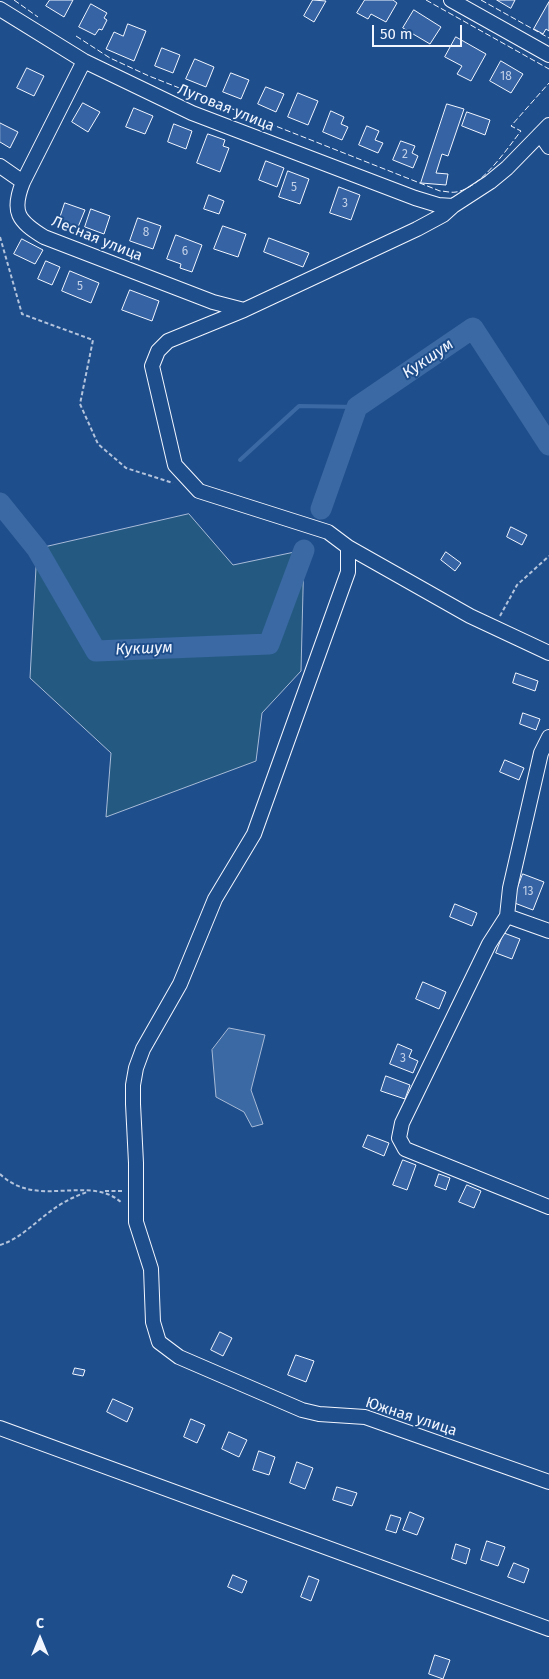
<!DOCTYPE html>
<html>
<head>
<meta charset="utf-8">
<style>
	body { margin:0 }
	#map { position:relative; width:549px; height:1679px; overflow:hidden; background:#1f4e8c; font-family:"Fira Sans",sans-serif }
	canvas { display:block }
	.north { position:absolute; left:15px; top:1614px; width:50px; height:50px; -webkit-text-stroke:4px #1f4e8c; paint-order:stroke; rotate:0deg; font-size:14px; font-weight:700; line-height:20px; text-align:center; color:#f2f6ff }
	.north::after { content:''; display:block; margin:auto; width:18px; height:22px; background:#f2f6ff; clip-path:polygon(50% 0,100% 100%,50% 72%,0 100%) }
	.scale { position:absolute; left:372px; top:25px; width:90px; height:22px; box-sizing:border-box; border:2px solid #f2f6ff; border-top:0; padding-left:6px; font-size:15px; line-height:18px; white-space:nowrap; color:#f2f6ff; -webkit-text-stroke:4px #1f4e8c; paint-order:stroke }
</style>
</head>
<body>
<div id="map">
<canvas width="549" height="1679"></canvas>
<div class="north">С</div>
<div class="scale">50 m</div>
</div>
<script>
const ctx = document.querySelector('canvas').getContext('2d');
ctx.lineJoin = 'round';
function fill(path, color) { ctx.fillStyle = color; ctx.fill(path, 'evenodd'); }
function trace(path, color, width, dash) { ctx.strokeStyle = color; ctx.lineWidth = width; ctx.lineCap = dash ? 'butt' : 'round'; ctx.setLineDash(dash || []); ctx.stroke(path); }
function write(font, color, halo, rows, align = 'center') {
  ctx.font = font + ' "Fira Sans",sans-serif'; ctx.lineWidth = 4; ctx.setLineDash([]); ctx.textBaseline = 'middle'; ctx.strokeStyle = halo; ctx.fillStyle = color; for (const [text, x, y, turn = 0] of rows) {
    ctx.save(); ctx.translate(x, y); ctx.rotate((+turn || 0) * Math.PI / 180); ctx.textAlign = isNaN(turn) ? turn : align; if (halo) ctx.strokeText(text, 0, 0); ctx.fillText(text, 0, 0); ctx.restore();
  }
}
const green = new Path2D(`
	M189 514 233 565 304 550 301 671 262 713 256 761 106 817 111 753 30 678 37 549Z`);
const water = new Path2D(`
	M229 1028 265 1035 251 1090 263 1124 252 1127 244 1112 216 1097 212 1050Z`);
const stream = new Path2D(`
	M240 460 299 406 357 407`);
const river = new Path2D(`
	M0 503 37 549 96 651 269 644 304 550
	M321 509 357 407 473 328 549 445`);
const building = new Path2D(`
	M50 0H73L64 17 46 6Z
	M313 0 326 1 314 22 304 16Z
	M365 0H393L397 3 386 22 371 14 368 19 357 13Z
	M497 0H515L511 8Z
	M549 2V31L546 29 543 34 534 29Z
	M91 4 107 13 104 18 107 20 102 30 99 29 95 35 79 27Z
	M414 10 441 27 430 44 403 28Z
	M128 24 146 31 134 61 106 49 114 32 123 36Z
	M456 37 486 54 471 81 457 74 462 66 445 57Z
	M162 48 180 55 173 73 155 66Z
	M195 59 214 67 206 87 186 79Z
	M501 61 523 74 511 93 490 81Z
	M27 68 44 76 34 96 17 88Z
	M231 73 249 80 241 99 223 92Z
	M266 87 284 94 276 112 258 104Z
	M298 93 318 101 308 125 288 117Z
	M83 103 100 112 88 132 72 122Z
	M447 104 464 109 448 156 442 154 436 173 448 174 446 185 421 183Z
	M134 108 153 116 145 134 126 127Z
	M331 111 344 117 341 124 348 127 342 140 323 132Z
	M467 112 490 120 485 135 462 126Z
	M0 123 18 132 10 148 0 142Z
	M174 124 192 131 186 149 168 142Z
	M367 126 379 131 375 140 383 143 378 153 359 145Z
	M208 134 225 140 223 146 229 148 220 172 197 163Z
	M401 141 415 146 412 153 418 156 413 168 393 160Z
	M266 161 284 168 277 187 259 180Z
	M288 171 309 179 300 204 279 197Z
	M339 187 360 195 351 220 330 213Z
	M209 195 224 201 219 214 204 209Z
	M65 203 85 210 78 227 59 221Z
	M91 209 110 216 104 234 85 227Z
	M138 218 161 226 153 249 130 241Z
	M223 226 246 234 238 257 214 249Z
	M176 235 202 245 192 272 180 268 181 264 167 259Z
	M269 238 309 253 303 267 264 252Z
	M22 239 43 250 35 264 14 254Z
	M46 261 60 267 52 285 38 279Z
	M70 271 99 283 91 303 62 291Z
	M130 290 159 301 152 321 122 310Z
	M511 527 527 535 522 545 507 537Z
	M446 552 461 563 455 571 441 560Z
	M516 673 538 681 535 691 513 683Z
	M523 713 540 719 536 730 520 724Z
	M505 760 524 768 519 780 500 772Z
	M523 874 544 882 533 910 512 902Z
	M455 904 477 913 472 926 450 917Z
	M504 933 520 939 512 959 496 953Z
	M423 982 446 992 439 1009 416 999Z
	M398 1044 412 1050 409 1057 418 1061 413 1073 390 1064Z
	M386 1076 410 1085 405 1099 381 1091Z
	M368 1135 389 1143 384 1156 363 1147Z
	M403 1160 416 1165 407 1190 393 1185Z
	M439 1174 450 1178 446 1190 435 1186Z
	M467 1185 481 1191 474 1208 459 1202Z
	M220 1332 232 1338 223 1356 211 1350Z
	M296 1355 314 1361 306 1382 288 1375Z
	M75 1368 85 1370 83 1376 73 1374Z
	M113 1399 133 1408 127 1422 107 1412Z
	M191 1419 205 1425 197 1443 184 1437Z
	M229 1432 247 1440 239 1457 222 1449Z
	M259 1451 275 1457 269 1475 253 1470Z
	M297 1462 313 1468 305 1489 290 1483Z
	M337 1487 357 1493 352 1506 333 1500Z
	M410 1512 424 1518 417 1535 403 1530Z
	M391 1515 401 1518 396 1533 386 1530Z
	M487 1541 505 1547 498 1566 481 1560Z
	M456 1544 470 1549 466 1564 452 1559Z
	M514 1563 529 1569 524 1583 508 1577Z
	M233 1575 247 1581 242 1593 228 1587Z
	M309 1576 319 1580 311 1601 301 1597Z
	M435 1655 450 1660 443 1679 429 1674Z`);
const path = new Path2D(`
	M0 237 22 314 93 340 80 404 98 444 126 468 173 483
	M500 616 517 585 549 556
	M0 1174C6 1180 16 1186 24 1188 55 1198 96 1179 122 1203
	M105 1191H123
	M0 1245C22 1238 37 1220 55 1208 65 1201 76 1196 87 1192`);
const minor = new Path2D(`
	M451 0 549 55
	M0 9 84 61 192 113 415 198 438 205 453 206
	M84 61 23 182C11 212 18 221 44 237L213 302 244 310
	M549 125 507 168 490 182 453 206 443 215 417 229 244 310 168 341 158 351 152 366 175 465 199 491 328 532 348 547 470 616 549 653
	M540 134 549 147
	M0 166 23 182
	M348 547V572L254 834 215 899 180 984 143 1049 136 1068 133 1085V1104L136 1163V1222L151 1269 153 1322 159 1342 179 1357 302 1410 319 1414 365 1417 549 1482
	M549 737 541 753 510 888 507 916 489 944 402 1123 399 1138 405 1149 549 1207
	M507 916 549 931
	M0 1428 549 1629`);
const fence = new Path2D(`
	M14 0 38 17
	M426 0 549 69
	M481 0 549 38
	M76 36 110 58 149 76 440 191C445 191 451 193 456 192 481 188 506 150 521 131L511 126 549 83`);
const numberNames = [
	["18",506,77],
	["2",405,155],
	["5",294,188],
	["3",345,204],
	["8",146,233],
	["6",185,252],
	["5",80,287],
	["13",528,892],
	["3",403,1059]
];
const streetNames = [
	["Луговая улица",226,108,22],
	["Лесная улица",97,239,22],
	["Южная улица",411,1417,18]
];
const waterNames = [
	["Кукшум",428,359,-34],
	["Кукшум",144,649,-2]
];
fill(green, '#245a82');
trace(green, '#a8bbd7', 1);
fill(water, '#3b69a3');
trace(water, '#a8bbd7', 1);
trace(stream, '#3b69a3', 4);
trace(river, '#3b69a3', 21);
fill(building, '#3563a3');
trace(building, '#f2f6ff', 1);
trace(minor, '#f2f6ff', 16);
trace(path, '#b3c4dc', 2, [4, 2.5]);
trace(minor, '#1f4e8c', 14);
trace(fence, '#f2f6ff', 1, [6, 2.5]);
write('12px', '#c3d1e8', null, numberNames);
write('15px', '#f2f6ff', '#1f4e8c', streetNames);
write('italic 16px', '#f2f6ff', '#1f4e8c', waterNames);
</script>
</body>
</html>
